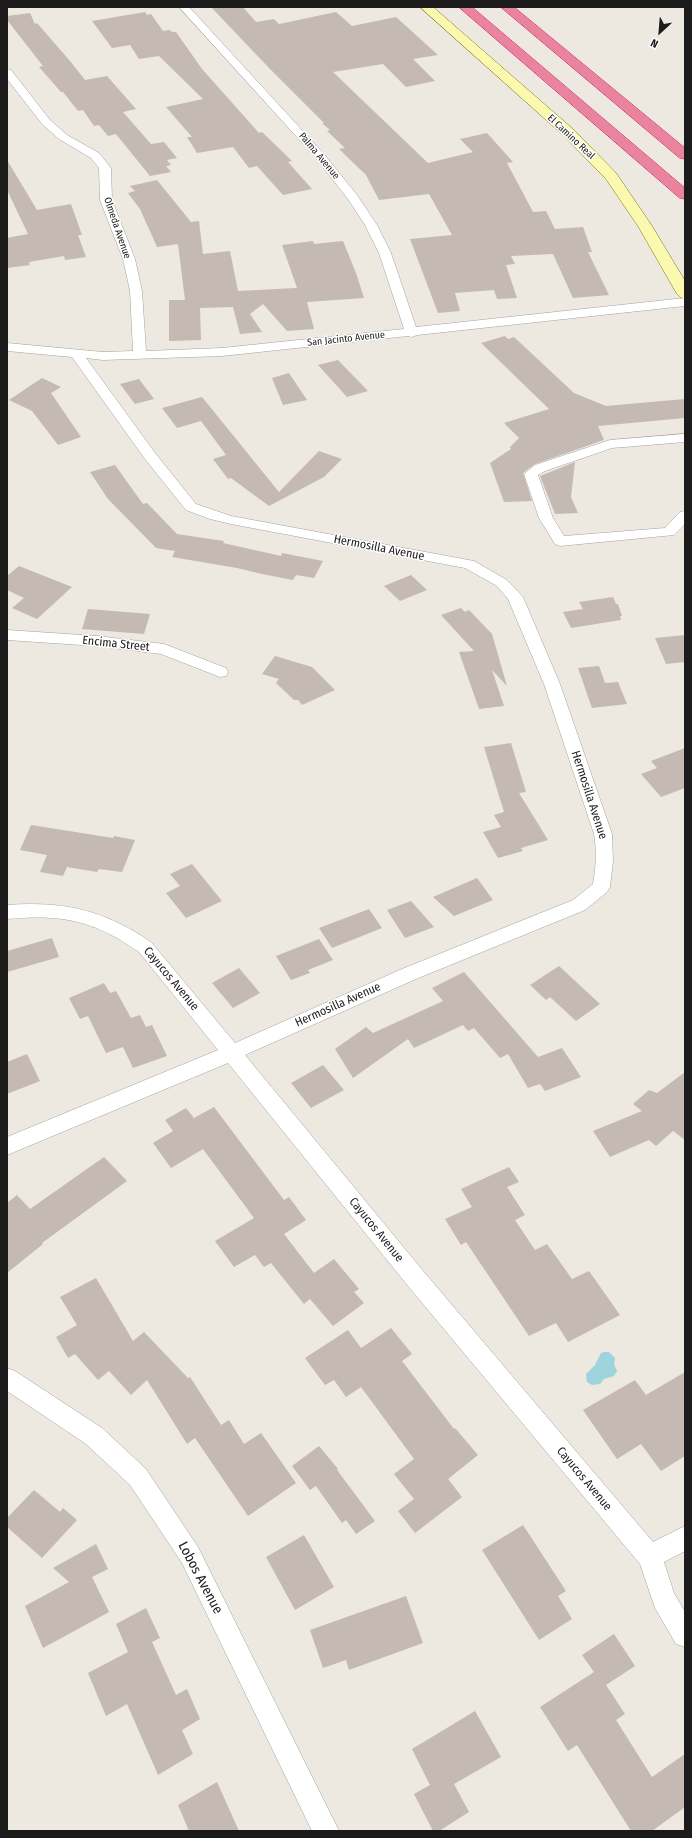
<!DOCTYPE html>
<html>
<head>
<meta charset="utf-8">
<style>
	body { margin:0 }
	#map { position:relative; width:692px; height:1838px; overflow:hidden; background:#ede8e0; font-family:"Fira Sans Condensed",sans-serif }
	canvas { display:block }
	.frame { position:absolute; inset:0; border:8px solid #1b1b1b; pointer-events:none }
	.north { position:absolute; left:640px; top:12px; width:40px; height:40px; -webkit-text-stroke:3px #fff; paint-order:stroke; rotate:206deg; font-size:11px; font-weight:700; line-height:16px; text-align:center; color:#1b1b1b }
	.north::after { content:''; display:block; margin:auto; width:14px; height:18px; background:#1b1b1b; clip-path:polygon(50% 0,100% 100%,50% 72%,0 100%) }
</style>
</head>
<body>
<div id="map">
<canvas width="692" height="1838"></canvas>
<div class="frame"></div>
<div class="north">N</div>
</div>
<script>
const ctx = document.querySelector('canvas').getContext('2d');
ctx.lineJoin = 'round';
function fill(path, color) { ctx.fillStyle = color; ctx.fill(path, 'evenodd'); }
function trace(path, color, width, dash) { ctx.strokeStyle = color; ctx.lineWidth = width; ctx.lineCap = dash ? 'butt' : 'round'; ctx.setLineDash(dash || []); ctx.stroke(path); }
function write(font, color, halo, rows, align = 'center') {
  ctx.font = font + ' "Fira Sans Condensed",sans-serif'; ctx.lineWidth = 3; ctx.setLineDash([]); ctx.textBaseline = 'middle'; ctx.strokeStyle = halo; ctx.fillStyle = color; for (const [text, x, y, turn = 0] of rows) {
    ctx.save(); ctx.translate(x, y); ctx.rotate((+turn || 0) * Math.PI / 180); ctx.textAlign = isNaN(turn) ? turn : align; if (halo) ctx.strokeText(text, 0, 0); ctx.fillText(text, 0, 0); ctx.restore();
  }
}
const water = new Path2D(`
	M604 1352H609L615 1358 614 1364 617 1371 614 1376 604 1379 600 1384 592 1385 587 1382 586 1374 595 1365 601 1353Z`);
const building = new Path2D(`
	M211 7H243L256 22 274 19 279 24 336 12 352 26 396 17 438 55 413 59 435 81 406 87 383 64 333 72 428 163 473 152 460 139 487 133 513 162 507 163 533 212 546 211 555 229 583 227 592 252H588L609 295 573 298 553 254 511 256 515 264 506 265 517 298 497 299 494 290 455 293 460 311 438 313 410 239 452 235 429 194 379 200 366 175 339 149 345 148 327 131 330 130 322 123H324L270 69Z
	M145 12 147 15 151 14 163 31 170 30 172 32H176L202 69 259 133 262 132 292 161 288 162 312 189 283 195 257 166 249 168 233 147 197 153 187 137H192L166 107 203 99 159 56 139 59 130 45 112 48 92 21Z
	M30 13 35 24 37 23 70 61 85 80 107 76 136 109 123 112 151 144 164 142 177 158 167 160 171 165 166 166 171 172 150 176 116 134 108 136 99 125 94 126 83 110 78 111 63 92H61L39 67 43 66 7 20V16Z
	M7 160 37 210 71 204 82 235H78L86 257 65 260 64 256 29 262 30 265 7 268V238L28 234 7 190Z
	M157 180 191 222 199 221 203 254 230 251 238 291 297 288 282 245 313 241 314 244 343 241 356 273 364 298 307 302 314 329 287 331 263 304 250 314 262 332 240 334 233 307 200 308 201 340 169 341V300H185L178 244 157 247 140 209 128 193 135 191 130 186Z
	M505 336 508 339 514 337 574 393 606 406 685 399V418L598 426 604 440 535 464 523 473 532 501 504 502 490 463 511 449 510 447 519 438 504 423 549 409 481 343Z
	M338 360 368 391 347 397 318 365Z
	M289 373 307 400 283 405 272 378Z
	M42 378 61 387 51 393 81 437 58 445 32 411 9 400Z
	M139 379 154 399 135 404 120 384Z
	M202 397 279 492 319 451 342 459 324 477 269 506 231 478 228 479 213 459 226 455 201 421 177 428 162 408Z
	M575 462 571 497 578 513 555 514 540 476Z
	M115 465 143 504 147 503 177 534 224 541 223 543 281 556 282 553 323 561 314 578 296 575 293 580 262 574 237 568 172 557 175 551 156 548 108 499 90 472Z
	M19 566 72 587 37 619 12 608 24 598 7 590V576Z
	M411 575 427 590 400 601 384 586Z
	M613 597 616 604H618L622 616H620L621 620 571 628 563 612 583 609 579 602Z
	M461 608 465 612 469 610 492 634 507 686 492 670 504 706 479 709 459 652 474 651 441 615Z
	M88 609 150 614 144 634 82 629Z
	M685 635V662L666 664 655 638Z
	M275 656 312 667 335 690 302 705 298 700H294L276 683 279 679 262 674Z
	M599 666 605 683 618 682 627 704 592 708 578 668Z
	M511 743 526 792 519 793 548 840 521 848 523 851 498 858 483 832 501 827 494 815 504 812 484 747Z
	M685 748V788L661 797 641 774 657 768 651 761Z
	M31 825 113 838 114 836 135 840 122 872 99 869 97 872 67 867 63 876 40 872 47 855 20 850Z
	M192 864 222 901 186 918 166 893 180 886 170 874Z
	M477 878 493 900 454 916 433 897Z
	M411 901 434 927 405 938 387 910Z
	M369 909 382 928 332 948 319 928Z
	M52 938 59 957 7 972V951Z
	M319 939 333 960 308 970 310 973 291 980 276 956Z
	M559 966 600 1004 576 1021 550 997 546 1000 530 985Z
	M239 968 260 993 233 1008 212 983Z
	M464 972 538 1057 562 1048 581 1077 545 1091 540 1084 528 1088 508 1054 500 1058 474 1028 468 1031 463 1025 414 1048 408 1039 353 1078 335 1049 366 1027 373 1033 443 1001 432 988Z
	M104 983 110 993 116 991 131 1018 140 1015 146 1027 152 1025 167 1056 133 1068 123 1047 106 1053 88 1016 80 1019 69 998Z
	M27 1054 40 1081 7 1094V1062Z
	M323 1065 344 1090 311 1108 291 1083Z
	M685 1072V1140L673 1131 656 1146 649 1140 610 1157 593 1131 642 1111 633 1104 649 1090 657 1093Z
	M214 1107 284 1200 289 1197 306 1220 284 1234 314 1273 334 1259 359 1289 354 1292 364 1303 333 1326 310 1299 304 1304 271 1263 264 1267 255 1255 234 1267 215 1241 254 1218 203 1149 171 1168 153 1143 173 1131 165 1120 186 1108 194 1118Z
	M104 1157 127 1181 42 1243 43 1244 7 1273V1203L17 1195 30 1209Z
	M509 1167 519 1182 507 1187 525 1215 515 1220 535 1250 547 1244 572 1279 589 1271 620 1315 568 1342 556 1323 529 1336 466 1242 461 1245 445 1219 472 1207 461 1189Z
	M96 1278 133 1341 144 1332 188 1378 190 1377 221 1425 229 1420 244 1444 261 1433 296 1483 248 1516 195 1438 187 1444 147 1380 131 1395 109 1371 98 1380 75 1354 68 1358 56 1337 77 1325 60 1297Z
	M391 1328 412 1354 402 1361 454 1429 455 1428 478 1455 448 1479 462 1497 415 1533 398 1511 414 1499 394 1474 414 1459 361 1387 346 1397 334 1380 325 1385 305 1358 348 1330 361 1348Z
	M685 1372V1456L661 1471 641 1444 617 1459 583 1410 635 1380 646 1395Z
	M319 1446 338 1469 337 1470 375 1521 356 1534 346 1520 342 1523 316 1486 310 1490 292 1466Z
	M34 1490 60 1512 63 1508 77 1520 42 1558 7 1527V1518Z
	M523 1525 566 1591 558 1596 572 1619 539 1640 482 1550Z
	M304 1535 334 1587 295 1610 266 1557Z
	M96 1544 108 1569 92 1577 109 1612 43 1648 25 1606 69 1582 53 1568Z
	M406 1596 423 1643 349 1670 346 1660 323 1668 310 1630Z
	M146 1608 160 1638 152 1642 176 1695 187 1689 200 1719 182 1730 193 1754 158 1775 127 1704 106 1716 88 1673 128 1652 116 1624Z
	M614 1634 635 1666 606 1685 625 1714 616 1720 652 1777 685 1754V1807L652 1831H631L577 1745 568 1751 540 1707 594 1672 582 1655Z
	M475 1711 501 1757 454 1784 469 1812 439 1831H433L414 1794 430 1785 412 1749Z
	M217 1782 239 1831H189L178 1805Z`);
const street = new Path2D(`
	M179 7H189L323 153 357 195 377 225 391 253 416 327 685 298V306L417 335 412 337 408 336 222 356 103 360 86 358 155 453 196 504 231 516 474 561 507 580 523 597 560 684 612 834 613 861 610 887 607 892 585 910 416 979 245 1055 424 1272 653 1542 685 1526V1551L664 1562 674 1593 685 1612V1647L676 1644 655 1608 640 1564 408 1286 228 1063 7 1155V1137L218 1050 139 952C93 920 62 914 7 919V905C64 901 104 910 151 942L235 1043 402 969 573 900 593 884C596 867 597 851 594 834L544 684 508 599 497 586 465 568 231 524 210 519 186 510 145 459 72 357 7 351V343L103 352 133 351 130 291 123 259 100 200 99 168 91 158 59 139 43 125 7 79V69L11 70 50 120 67 135 99 153 111 168 112 200 135 259 142 291 146 351 222 348 404 329 379 253 365 225 348 199 315 157Z
	M685 434V442L612 448 545 471 538 475 553 518 564 536 665 528 680 512 685 511V524L674 535 560 546 555 544 539 518 524 474 535 465 610 440Z
	M7 630 97 636 164 644 226 668 228 672 226 676 220 677 161 654 97 646 7 640Z
	M7 1368 15 1371 102 1428 146 1469 198 1547 339 1831H312L182 1563 130 1485 86 1444 7 1391Z`);
const secondary = new Path2D(`
	M420 7H433L574 130 616 173 652 226 685 281V299L680 297 677 294 638 226 606 179 564 136Z`);
const highway = new Path2D(`
	M459 7H472L685 188V199L680 198Z
	M501 7H514L685 148V159L680 158Z`);
const farStreetnames = [
	["El Camino Real",571,137,43],
	["Palma Avenue",319,156,50],
	["Olmeda Avenue",117,228,71],
	["San Jacinto Avenue",346,339,-6]
];
const streetNames = [
	["Hermosilla Avenue",379,548,11],
	["Encima Street",116,644,6],
	["Hermosilla Avenue",589,795,72],
	["Cayucos Avenue",171,979,50],
	["Hermosilla Avenue",338,1005,-24],
	["Cayucos Avenue",376,1230,51],
	["Cayucos Avenue",584,1479,50]
];
const nearStreetnames = [
	["Lobos Avenue",200,1578,62]
];
fill(water, '#9ed4dd');
fill(building, '#c5b9b3');
trace(street, '#a2a2a2', 1);
trace(secondary, '#717301', 1);
trace(highway, '#db1d6e', 1);
fill(street, '#fff');
fill(secondary, '#fbf9b0');
fill(highway, '#e9849f');
write('10px', '#1b1b1b', '#fff', farStreetnames);
write('12px', '#1b1b1b', '#fff', streetNames);
write('14px', '#1b1b1b', '#fff', nearStreetnames);
</script>
</body>
</html>
